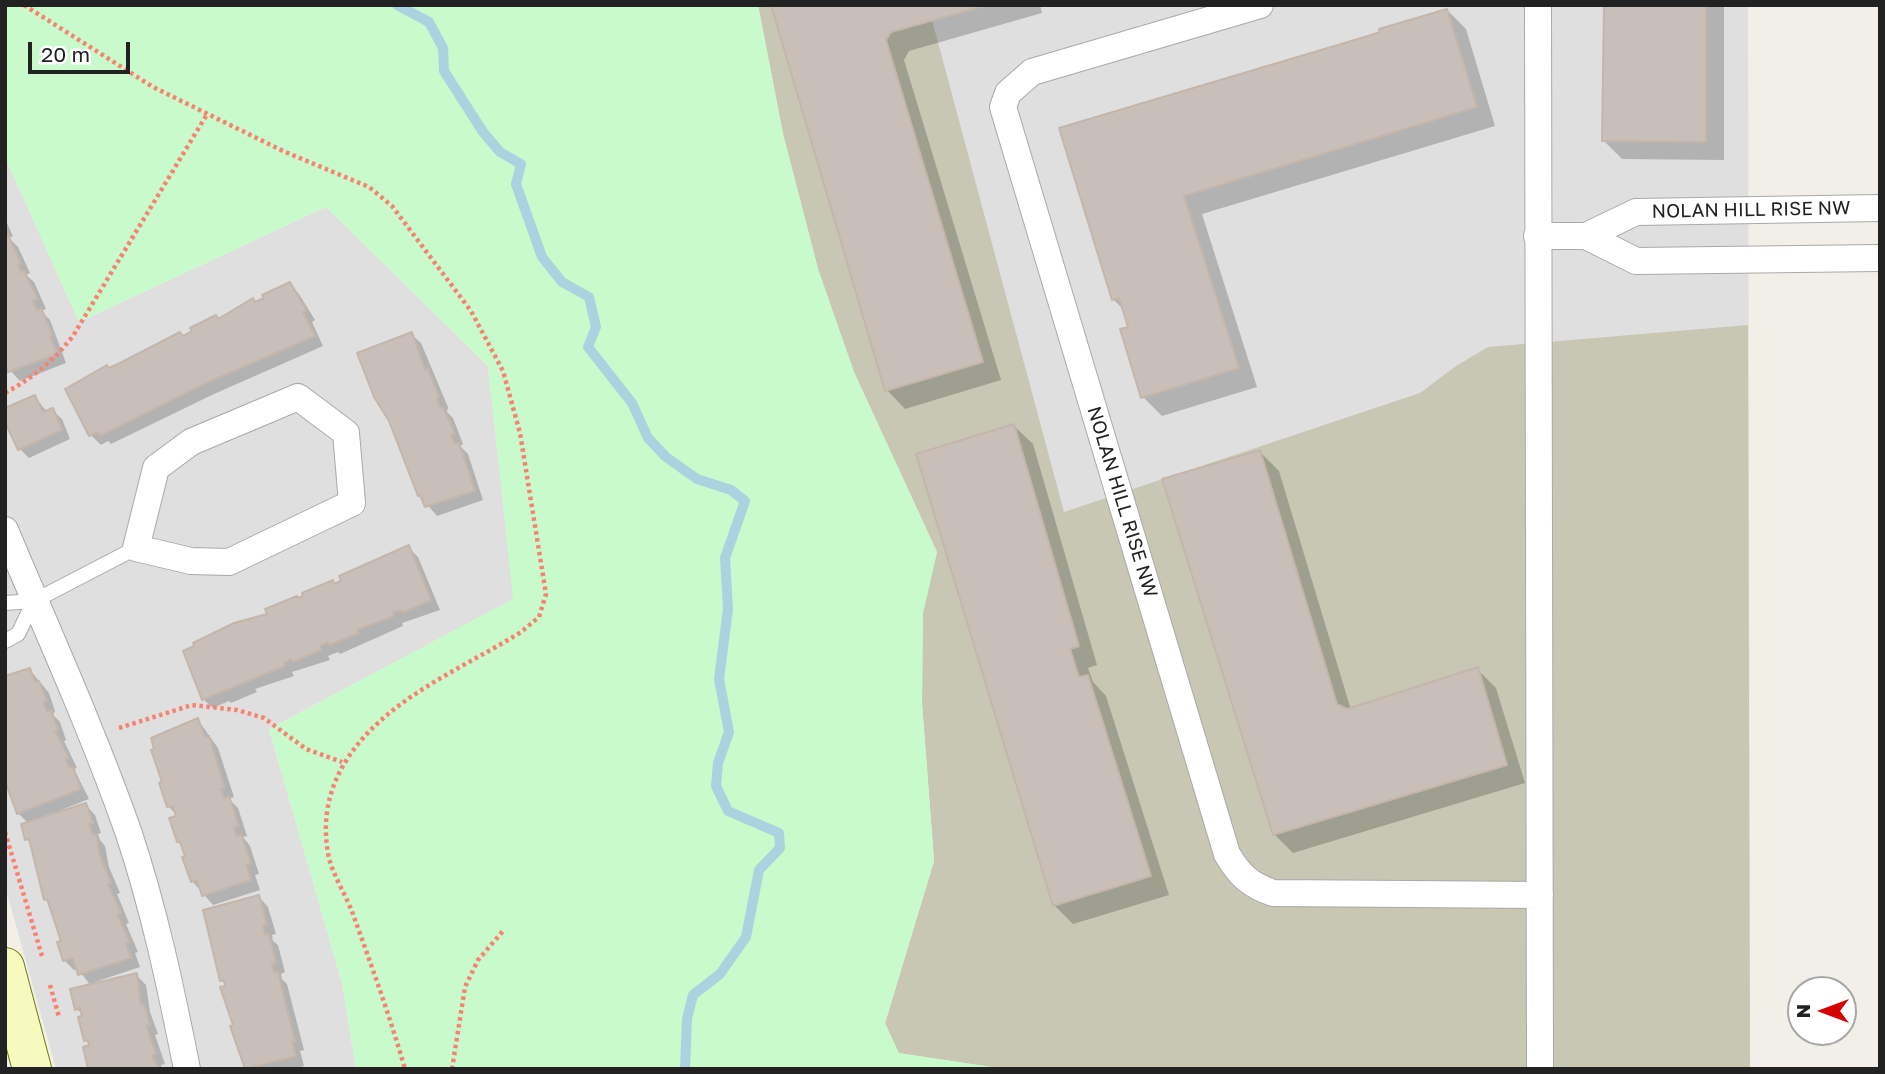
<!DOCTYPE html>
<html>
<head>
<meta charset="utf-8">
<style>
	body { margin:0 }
	#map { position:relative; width:1885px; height:1074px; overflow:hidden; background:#f2efe9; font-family:"Golos Text",sans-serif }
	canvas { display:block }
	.frame { position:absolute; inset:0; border:7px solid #222; pointer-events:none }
	.north { position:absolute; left:1787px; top:976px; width:70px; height:70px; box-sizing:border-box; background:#fff; border:2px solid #a7a7a7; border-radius:50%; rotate:270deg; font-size:19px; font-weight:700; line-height:28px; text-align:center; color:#222 }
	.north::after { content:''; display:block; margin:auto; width:24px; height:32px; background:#d40000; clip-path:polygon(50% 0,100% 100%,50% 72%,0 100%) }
	.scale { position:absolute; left:28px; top:42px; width:102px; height:32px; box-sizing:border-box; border:4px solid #222; border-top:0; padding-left:9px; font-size:21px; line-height:24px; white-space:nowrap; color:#222; -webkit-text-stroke:5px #fff; paint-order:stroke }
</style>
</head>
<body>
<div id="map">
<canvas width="1885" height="1074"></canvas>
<div class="frame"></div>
<div class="north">N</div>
<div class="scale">20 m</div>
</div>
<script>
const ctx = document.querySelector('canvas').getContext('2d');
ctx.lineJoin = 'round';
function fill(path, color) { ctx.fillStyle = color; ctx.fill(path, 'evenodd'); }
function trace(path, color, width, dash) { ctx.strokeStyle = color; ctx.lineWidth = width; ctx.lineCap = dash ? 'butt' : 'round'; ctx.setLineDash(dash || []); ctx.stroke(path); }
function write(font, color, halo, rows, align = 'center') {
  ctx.font = font + ' "Golos Text",sans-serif'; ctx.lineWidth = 5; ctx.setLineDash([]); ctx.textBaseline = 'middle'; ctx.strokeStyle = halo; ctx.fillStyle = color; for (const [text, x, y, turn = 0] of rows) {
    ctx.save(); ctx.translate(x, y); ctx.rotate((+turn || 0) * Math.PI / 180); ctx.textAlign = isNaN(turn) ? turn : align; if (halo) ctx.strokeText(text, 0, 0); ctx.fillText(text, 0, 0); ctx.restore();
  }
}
const residential = new Path2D(`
	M758 5H1748L1750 1069H1004Z
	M5 157 79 322 326 207 488 366 514 599 269 729 342 983 356 1069H56L5 886Z`);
const construction = new Path2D(`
	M758 5H928L1064 512 1420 393 1456 366 1488 347 1748 325 1750 1069H1004L898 1053 885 1023 934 861 922 703 923 613 937 552 854 372 818 269 783 134Z`);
const park = new Path2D(`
	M5 5H758L783 134 818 269 854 372 937 552 923 613 922 703 934 861 885 1023 899 1053 1004 1069H356L342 983 269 729 513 599 488 366 326 207 79 322 5 157Z`);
const shadow = new Path2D(`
	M772 5H1040L1042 13 909 51 904 60 1001 380 905 409 887 390Z
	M1606 5H1724V160L1622 159 1604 141Z
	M1447 10 1466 29 1495 126 1202 214 1257 387 1162 416 1143 397 1125 311 1113 299 1061 129 1368 38Z
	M5 219 13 236 9 238 18 247 30 273 26 275 34 282 46 309 41 311 50 320 66 363 20 381 5 365Z
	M290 284 299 294 315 320 312 322 323 346 214 394 111 444 108 441 101 445 91 435 110 370 256 304Z
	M411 334 421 343 448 407 447 412 453 418 463 444 460 446 468 454 483 500 437 516 419 495Z
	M35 397 47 412 52 410 62 419 70 439 29 458 20 449Z
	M1014 426 1033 444 1097 665 1088 668 1093 682 1106 696 1169 895 1073 924 1054 905Z
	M1260 452 1279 471 1351 710 1477 669 1496 688 1525 783 1293 853 1274 834Z
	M408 547 418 557 440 610 402 623 403 626 340 654 338 652 328 656 330 660 292 672 294 676 255 689 257 692 231 703 229 701 213 708 203 699 270 615Z
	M30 670 49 693 55 711 53 715 60 722 66 740 64 741 77 768 74 769 89 799 61 810 62 813 86 805 95 815 101 833 98 834 100 840 105 846 109 867 120 893 117 894 129 923 126 924 138 952 135 953 140 967 95 982 96 984 136 975 146 985 150 1012 158 1034 155 1035 165 1064 161 1065 162 1069H90L92 1046 85 1040 83 1015 77 1009 91 986 78 969 74 970 65 961 50 904 45 899 44 885 32 854H35L32 844 27 839 29 824 18 813Z
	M198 720 218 748 234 797 229 799 238 808 247 836 243 837 250 846 259 874 255 875 260 890 213 905 192 881 177 815 169 807Z
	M259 897 268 907 276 934 272 935 273 941 278 945 285 972 281 974 282 979 287 984 304 1050 300 1051 304 1066 294 1069H246L232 1027 235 1026 229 987 221 980Z`);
const stream = new Path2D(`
	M397 5 429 22 443 48 444 71 483 132 500 152 521 164 516 184 542 257 562 282 589 297 596 327 588 347 632 403 648 438 666 457 697 479 731 490 745 501 725 558 728 609 719 679 729 732 718 763 716 786 728 811 779 833 780 848 759 870 746 937 720 974 693 995 687 1019 685 1069`);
const building = new Path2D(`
	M771 5H988L891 32 886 40 983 362 885 391Z
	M1604 5H1706V142L1602 141Z
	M1447 9 1477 107 1184 196 1239 368 1141 398 1120 329 1128 327 1119 298 1112 300 1059 128 1368 36 1380 32 1379 29Z
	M8 235 21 263 18 265 21 272 24 271 38 299 33 301 37 310 41 308 53 336 50 337 58 354 8 372 5 365V236Z
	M290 282 306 310 303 312 315 336 204 384 100 436 98 432 89 436 65 389 107 365 108 368 118 364 180 332 183 336 192 331 190 328 216 315 218 319 253 298 255 302 264 298 262 295Z
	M412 332 425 370 428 368 439 397 437 399 440 408 443 407 455 434 451 436 455 444 459 443 475 491 425 507 420 495 418 496 389 421 374 397 357 353Z
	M35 395 43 412 53 408 62 430 18 450 5 422V408Z
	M1014 424 1079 646 1070 649 1079 677 1088 675 1151 876 1053 906 916 454Z
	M1260 450 1337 704 1347 709 1478 667 1507 765 1273 835 1162 479Z
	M409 545 431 600 402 613 401 610 393 613 394 616 357 630 359 633 329 645 328 642 320 646 321 650 293 662 291 659 284 663 285 666 202 700 183 651 194 646 193 643 234 623 267 614 265 609 297 596 298 598 303 596 302 593 333 580 334 584 341 581 339 576Z
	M30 668 35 682 39 681 47 701 43 702 47 712 51 710 58 730 55 731 69 758 66 759 69 768 73 767 81 789 17 814 5 781V676Z
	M198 718 205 737 209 736 225 788 221 789 224 798 229 796 239 826 234 828 237 836 241 834 251 864 247 865 251 880 202 896 197 880 191 882 182 857 185 856 180 842H177L169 818 176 816 173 806 167 807 159 783 162 782 151 750 154 749 151 738Z
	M86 803 93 823 89 824 93 835 96 834 100 856 111 883 108 884 121 913 117 914 130 942 126 943 131 958 78 975 73 958 63 961 57 942 61 941 47 899 44 900 29 839 25 840 21 824Z
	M259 895 267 924 263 925 265 934H269L276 963 272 964 274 973 278 972 295 1041 292 1042 296 1056 245 1069 230 1026 233 1025 220 987 225 986 224 980 220 981 203 910Z
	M137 973 141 1005 144 1004 150 1025H146L156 1054 152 1055 159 1069H88L83 1047 89 1045 88 1040 84 1041 78 1017 82 1016 80 1008 75 1010 70 989Z`);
const path = new Path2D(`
	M24 5 153 87 283 151 369 187 392 206 471 311 503 371 520 433 546 594 539 617 521 632C481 657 435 678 397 707 350 743 317 790 328 853 331 873 347 896 354 917 372 967 390 1017 405 1069
	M5 393C33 378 54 360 73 336L206 116
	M119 728 192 705 237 710 264 718 306 749 342 762
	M5 832 42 956
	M50 985 59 1017
	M452 1069 465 987 478 960 503 931`);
const lane = new Path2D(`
	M5 603 34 601 136 548
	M5 641 18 634 34 601`);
const street = new Path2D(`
	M1260 5 1032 72 1008 93 1003 107 1227 854C1239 875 1250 885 1273 893L1540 895
	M1538 5 1540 1069
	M1537 236H1586L1636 261 1880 258
	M1586 236 1636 212 1880 208
	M298 397 346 433 352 503 229 562 191 561 136 548 156 468 191 442Z
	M5 530C47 630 92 729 128 831 154 908 171 989 187 1069`);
const secondary = new Path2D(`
	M5 967 32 1069`);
const streetNames = [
	["NOLAN HILL RISE NW",1751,210,-1],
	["NOLAN HILL RISE NW",1122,502,73]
];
fill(residential, '#e0dfdf');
fill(construction, '#c7c7b4');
fill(park, '#c8facc');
fill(shadow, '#0003');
trace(stream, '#aad3df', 10);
fill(building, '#c7bfb8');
trace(building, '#c4b6ab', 2);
trace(lane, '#a9a9a9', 16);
trace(street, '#a9a9a9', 28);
trace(secondary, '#707d05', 40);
trace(path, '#fa8072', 4.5, [3.5, 3.5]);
trace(lane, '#fff', 14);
trace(street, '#fff', 26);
trace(secondary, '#f7fabf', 38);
write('19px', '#222', '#fff', streetNames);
</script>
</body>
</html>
